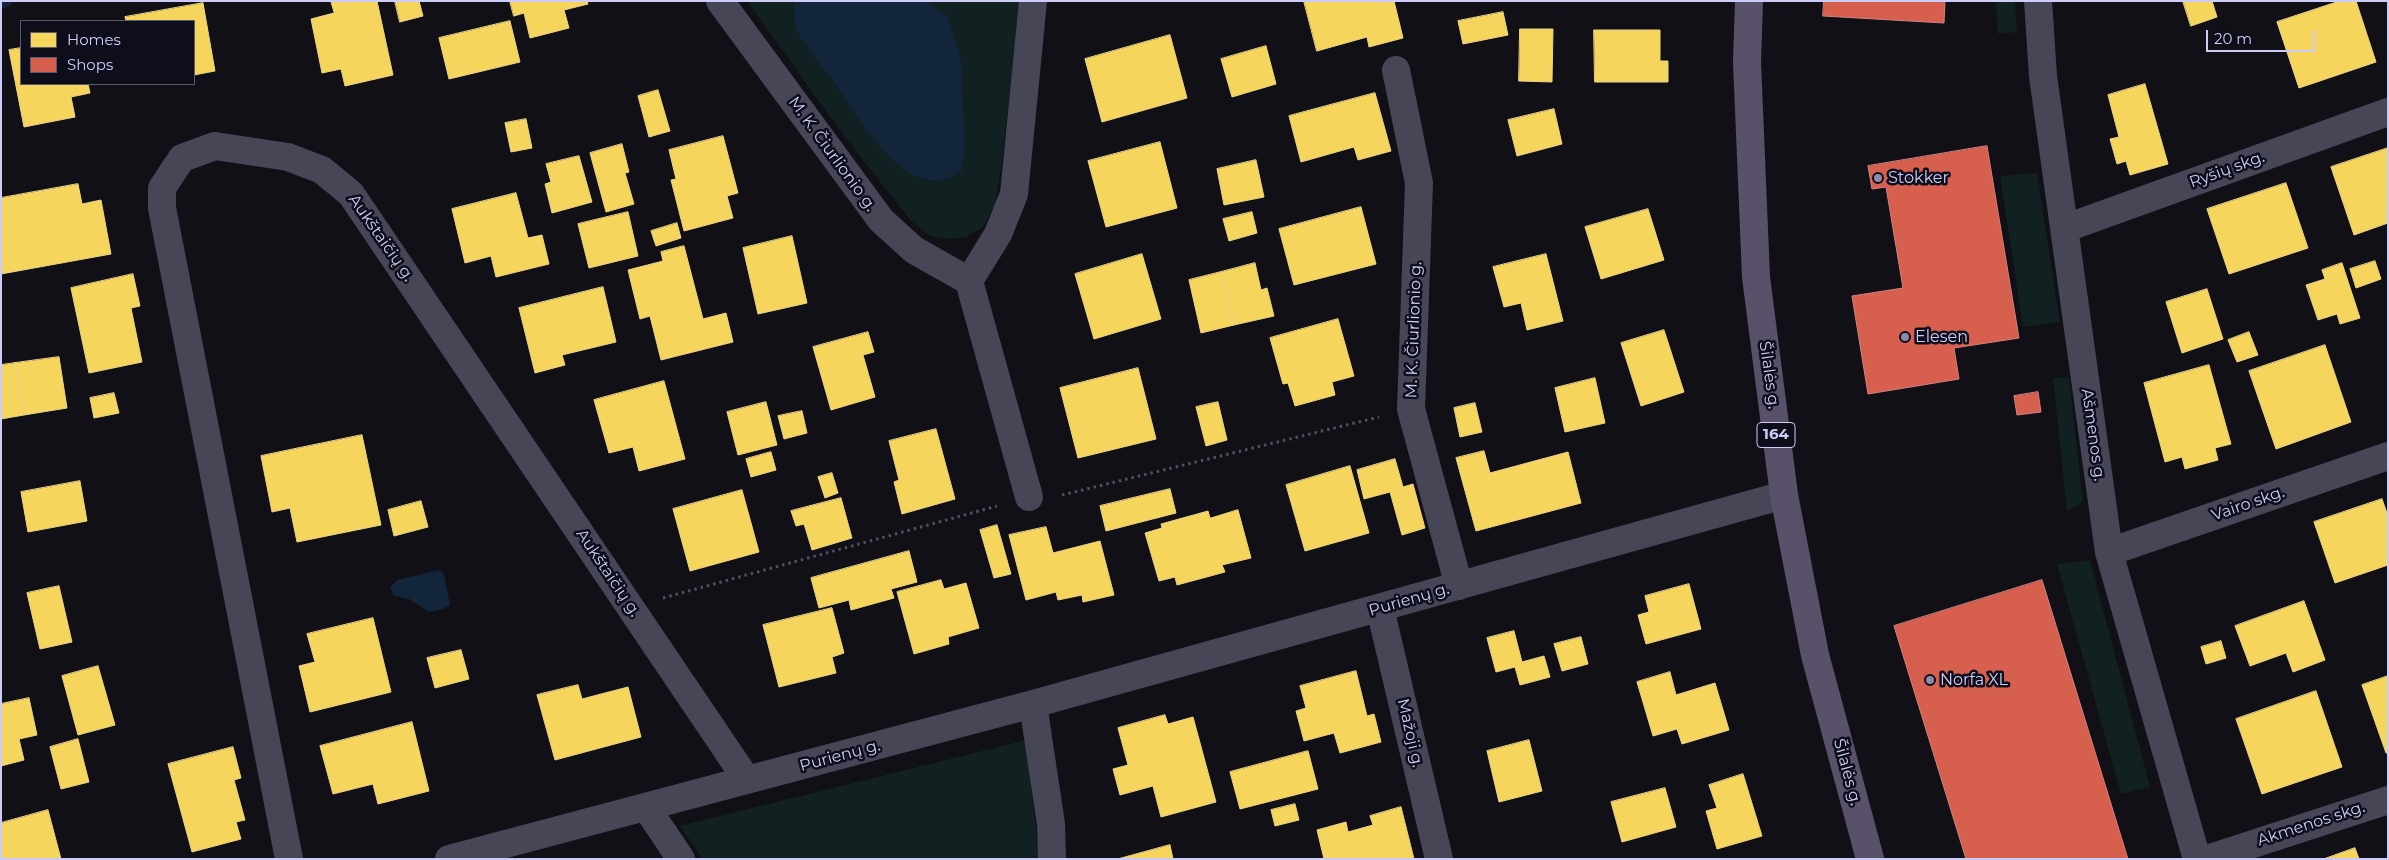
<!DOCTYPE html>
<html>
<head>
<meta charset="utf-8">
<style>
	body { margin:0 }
	#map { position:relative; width:2389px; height:860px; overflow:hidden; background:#111017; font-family:Montserrat,sans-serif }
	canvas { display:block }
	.frame { position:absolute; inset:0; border:2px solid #cecdf9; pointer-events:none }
	.legend { position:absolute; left:20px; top:20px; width:175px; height:65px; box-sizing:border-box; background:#0e0d1a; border:1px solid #5b5a73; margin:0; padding:6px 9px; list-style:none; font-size:15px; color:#cecdf9 }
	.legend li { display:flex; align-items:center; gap:10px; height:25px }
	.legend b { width:25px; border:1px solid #5b5a73 }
	.scale { position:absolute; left:2206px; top:30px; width:109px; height:22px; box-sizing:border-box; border:2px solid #cecdf9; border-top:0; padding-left:6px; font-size:15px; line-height:18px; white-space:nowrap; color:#cecdf9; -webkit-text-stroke:4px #0e0d1a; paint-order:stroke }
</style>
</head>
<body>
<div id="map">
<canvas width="2389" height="860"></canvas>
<div class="frame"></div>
<ul class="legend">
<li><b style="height:14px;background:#f6d55c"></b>Homes</li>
<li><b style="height:14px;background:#d6604d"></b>Shops</li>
</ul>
<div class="scale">20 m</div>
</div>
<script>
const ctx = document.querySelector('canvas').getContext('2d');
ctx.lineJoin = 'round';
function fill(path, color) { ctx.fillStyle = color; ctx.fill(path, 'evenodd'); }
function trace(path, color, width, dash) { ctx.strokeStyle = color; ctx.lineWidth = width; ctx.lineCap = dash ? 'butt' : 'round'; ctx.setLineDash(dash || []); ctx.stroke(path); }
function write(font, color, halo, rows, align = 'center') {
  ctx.font = font + ' Montserrat,sans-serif'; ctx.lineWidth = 5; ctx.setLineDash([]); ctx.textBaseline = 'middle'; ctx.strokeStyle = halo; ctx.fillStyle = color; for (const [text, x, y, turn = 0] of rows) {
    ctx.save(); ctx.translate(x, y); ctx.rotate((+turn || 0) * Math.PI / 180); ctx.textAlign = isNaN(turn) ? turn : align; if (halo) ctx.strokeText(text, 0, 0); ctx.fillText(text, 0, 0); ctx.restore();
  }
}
const green = new Path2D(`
	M747 1H1020L1001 169 995 204 983 227 966 237 947 239 930 236 910 220 839 129Z
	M1996 1H2015L2017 32 1998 34Z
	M2037 173 2060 322 2023 327 2000 176Z
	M2069 377 2083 502 2067 511 2053 378Z
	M2090 560 2150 787 2121 794 2057 564Z
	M1026 740 1039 859H703L680 826Z`);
const water = new Path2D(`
	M795 1H927L947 16 961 60 965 147 962 170C910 211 860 119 836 84 825 69 803 44 796 28 793 21 795 9 795 1Z
	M439 570 444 574 450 605 443 609 429 612 409 599 394 596 390 588 397 580Z`);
const homes = new Path2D(`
	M331 1H377L393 75 345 86 341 69 322 73 311 19 334 13Z
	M395 1H419L423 16 400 22Z
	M510 1H587L588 4 564 10 569 28 530 38 524 13 514 16Z
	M1304 1H1394L1403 38 1369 47 1367 37 1317 51Z
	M2183 1H2212L2217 17 2191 26Z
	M2340 1H2356L2376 62 2299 88 2277 22Z
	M203 3 215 71 194 75V21H126L125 17Z
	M1503 12 1508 35 1463 44 1458 21Z
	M510 21 520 62 449 79 439 38Z
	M1520 29H1553L1552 82 1519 81Z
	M1594 30H1660V61H1668V82H1595Z
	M1170 35 1187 98 1102 122 1085 59Z
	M1266 46 1276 84 1232 97 1221 59Z
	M21 48V84H88L90 93 71 97 75 117 24 127 9 50Z
	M2145 84 2168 164 2130 175 2126 161 2117 164 2110 139 2119 137 2108 95Z
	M658 90 670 131 649 137 638 96Z
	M1375 93 1391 151 1358 160 1354 147 1301 162 1289 116Z
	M1554 109 1562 144 1517 156 1508 120Z
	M526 119 532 148 511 152 505 123Z
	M723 136 738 193 727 196 733 218 684 231 671 180 676 179 669 150Z
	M1160 142 1177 208 1106 227 1088 161Z
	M622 144 629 172 625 173 634 204 606 212 590 153Z
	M2388 148V223L2354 235 2331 167Z
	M579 156 592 202 552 213 545 184 551 182 546 164Z
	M1256 160 1264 197 1224 205 1217 169Z
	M2286 183 2308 248 2229 274 2207 209Z
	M78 184 82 204 101 200 111 254 1 274V198Z
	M516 193 528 238 542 235 549 264 496 277 491 256 465 263 452 209Z
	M1361 207 1376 264 1294 285 1279 229Z
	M1648 209 1664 260 1601 279 1585 227Z
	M628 212 638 256 589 268 578 224Z
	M1252 212 1257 233 1229 241 1223 219Z
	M677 223 681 238 656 246 651 231Z
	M792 236 807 303 758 314 743 248Z
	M684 246 703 319 726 313 733 342 661 360 650 316 640 319 628 270 663 261 661 252Z
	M1142 254 1161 319 1094 339 1075 274Z
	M1546 254 1563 321 1527 330 1521 303 1504 307 1493 267Z
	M2375 261 2381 279 2356 288 2350 269Z
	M1255 263 1261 290 1267 288 1274 316 1234 325 1221 272Z
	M2342 263 2360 318 2340 324 2337 314 2318 320 2306 285 2325 279 2322 270Z
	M1221 272 1234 325 1201 333 1189 280Z
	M133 274 140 306 131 308 142 362 89 373 71 288Z
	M603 287 616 342 562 355 565 365 535 373 519 308Z
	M2207 289 2223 339 2182 353 2166 302Z
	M1338 319 1354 376 1332 382 1335 395 1295 406 1288 383 1283 384 1270 338Z
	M1664 330 1684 392 1641 406 1621 343Z
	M868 332 874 352 863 355 875 397 831 410 813 347Z
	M2249 332 2258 355 2237 362 2228 340Z
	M2325 345 2351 422 2276 449 2249 371Z
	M59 357 67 408 24 415 15 363Z
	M15 363 24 415 1 419V365Z
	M2209 365 2231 444 2215 448 2218 460 2185 469 2182 457 2165 462 2144 383Z
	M1138 368 1156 439 1078 458 1060 388Z
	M1595 378 1605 423 1565 432 1555 388Z
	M664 381 685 459 639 471 633 447 609 453 594 400Z
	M114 393 119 413 94 418 90 398Z
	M766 402 777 445 738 455 727 412Z
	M1218 402 1227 440 1206 446 1196 407Z
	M1475 403 1482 432 1460 437 1454 408Z
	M802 411 807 433 784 439 778 416Z
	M936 429 955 499 902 514 894 482 899 480 889 441Z
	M362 435 381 525 297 542 290 508 272 512 261 456Z
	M1484 451 1490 473 1568 452 1581 503 1476 531 1456 458Z
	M771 452 776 470 751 477 746 459Z
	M1395 459 1403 487 1413 484 1425 528 1402 535 1390 492 1364 499 1357 470Z
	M1350 466 1369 533 1305 551 1286 485Z
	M832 473 838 493 825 498 818 477Z
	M80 481 87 521 28 532 21 492Z
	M1170 489 1176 513 1106 531 1100 506Z
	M742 490 759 552 690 571 673 509Z
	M841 498 852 538 812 550 804 524 796 526 791 511Z
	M2382 499 2388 516V565L2335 583 2314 522Z
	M421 501 428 527 394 536 388 510Z
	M1238 510 1251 558 1222 565 1225 572 1177 585 1175 577 1159 581 1145 533 1162 528 1161 524 1208 511 1210 518Z
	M997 525 1011 574 994 578 980 530Z
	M1046 527 1053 553 1100 541 1114 595 1083 602 1082 595 1058 600 1056 592 1026 600 1009 535Z
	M909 551 917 582 891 589 894 598 851 610 849 600 819 608 811 578Z
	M941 580 944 589 966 583 979 628 948 637 949 644 914 654 897 592Z
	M1689 584 1701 629 1646 644 1638 615 1649 612 1645 596Z
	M59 586 72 642 40 649 27 593Z
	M2304 601 2325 660 2293 672 2286 653 2250 666 2235 626Z
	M832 608 844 653 832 657 836 673 779 687 763 625Z
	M373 618 391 692 310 712 299 666 315 662 307 634Z
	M1514 631 1522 662 1544 656 1550 677 1520 685 1515 667 1496 672 1487 638Z
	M1581 637 1588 664 1562 671 1554 644Z
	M2221 641 2226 658 2206 664 2201 647Z
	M461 650 469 679 435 688 427 658Z
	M98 666 115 725 78 735 62 676Z
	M1356 671 1367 716 1374 714 1381 742 1340 753 1334 733 1304 741 1296 711 1306 708 1300 686Z
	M1670 672 1676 695 1715 683 1729 730 1682 744 1677 729 1653 736 1637 682Z
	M2388 676V753H2386L2362 685Z
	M578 685 582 699 628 687 641 737 555 760 537 695Z
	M2316 691 2342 767 2262 794 2236 719Z
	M29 698 37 735 19 739 24 760 1 766V704Z
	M1165 715 1168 724 1193 717 1216 802 1161 817 1153 786 1120 795 1113 769 1128 765 1118 728Z
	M412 722 429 791 378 804 373 784 333 794 320 746Z
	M78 739 89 782 61 789 50 747Z
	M1529 740 1542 791 1499 802 1487 751Z
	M233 747 241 778 234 780 245 820 236 822 241 839 192 852 168 764Z
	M1308 751 1318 789 1240 809 1230 772Z
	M1743 774 1762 836 1717 849 1706 811 1717 808 1709 785Z
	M1665 788 1676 827 1622 842 1611 802Z
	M1295 804 1299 820 1275 826 1271 810Z
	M1401 807 1414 859H1324L1317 830 1346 822 1348 832 1373 825 1370 816Z
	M48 810 61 859H1V823Z
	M1170 845 1173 859H1118Z
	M2355 848 2359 859H2324Z`);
const shops = new Path2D(`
	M1824 1H1945L1944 23 1823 16Z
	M1987 146 2019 338 1954 348 1959 379 1868 394 1852 296 1903 288 1886 187 1872 189 1868 166Z
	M2038 392 2041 412 2017 415 2014 396Z
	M2042 580 2128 859H1966L1894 626Z`);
const stream = new Path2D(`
	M1 3 7 1`);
const path = new Path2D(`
	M1062 495 1379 417
	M663 598 997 506`);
const street = new Path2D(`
	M720 1 881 220 914 250 969 281 1029 497
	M2038 1 2043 76 2109 552 2197 859
	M1396 70 1419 183 1411 409 1459 586
	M2066 228 2388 112
	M969 281 998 234 1014 194 1033 1
	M2109 552 2388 456
	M1380 608 1439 859
	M1033 704 1051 824 1052 859
	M646 807 681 859
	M289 859 162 208V188L182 158 215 146 288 157 322 170 351 194 747 780
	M449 859 1033 704 1784 495
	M2207 859 2388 800`);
const primary = new Path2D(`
	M1749 1 1747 62 1756 277 1784 495 1815 655 1870 859`);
const markers = [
	[1878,178,5,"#8c8baa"],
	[1905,337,5,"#8c8baa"],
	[1930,680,5,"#8c8baa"]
];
const shields = [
	[1776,435,38]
];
const shieldNames = [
	["164",1776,435]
];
const streetNames = [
	["M. K. Čiurlionio g.",832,154,54],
	["Ryšių skg.",2227,170,-20],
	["Aukštaičių g.",381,238,55],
	["M. K. Čiurlionio g.",1414,330,-88],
	["Šilalės g.",1769,375,82],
	["Ašmenos g.",2093,435,82],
	["Vairo skg.",2248,504,-19],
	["Aukštaičių g.",608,573,56],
	["Purienų g.",1409,600,-16],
	["Mažoji g.",1410,733,77],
	["Purienų g.",840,756,-15],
	["Šilalės g.",1847,772,75],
	["Akmenos skg.",2311,824,-18]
];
const poiNames = [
	["Stokker",1888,178],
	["Elesen",1915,337],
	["Norfa XL",1940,680]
];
fill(green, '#112020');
fill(water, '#13253a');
fill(homes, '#f6d55c');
trace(homes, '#ead38b', 1);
fill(shops, '#d6604d');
trace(shops, '#d48181', 1);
trace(stream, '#13253a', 11);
trace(path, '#49555e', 3, [2.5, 4]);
trace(street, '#474657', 28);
trace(primary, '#585169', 28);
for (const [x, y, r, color] of markers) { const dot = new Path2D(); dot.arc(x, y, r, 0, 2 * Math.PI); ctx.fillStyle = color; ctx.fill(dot); trace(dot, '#0e0d1a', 2); }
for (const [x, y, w] of shields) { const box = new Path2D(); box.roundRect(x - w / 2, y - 12.5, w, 25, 4); ctx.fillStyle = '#0e0d1a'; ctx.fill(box); trace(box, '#cecdf9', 1); }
write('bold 15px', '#cecdf9', null, shieldNames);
write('16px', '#cecdf9', '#0e0d1a', streetNames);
write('16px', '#cecdf9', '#0e0d1a', poiNames, 'left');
</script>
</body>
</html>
